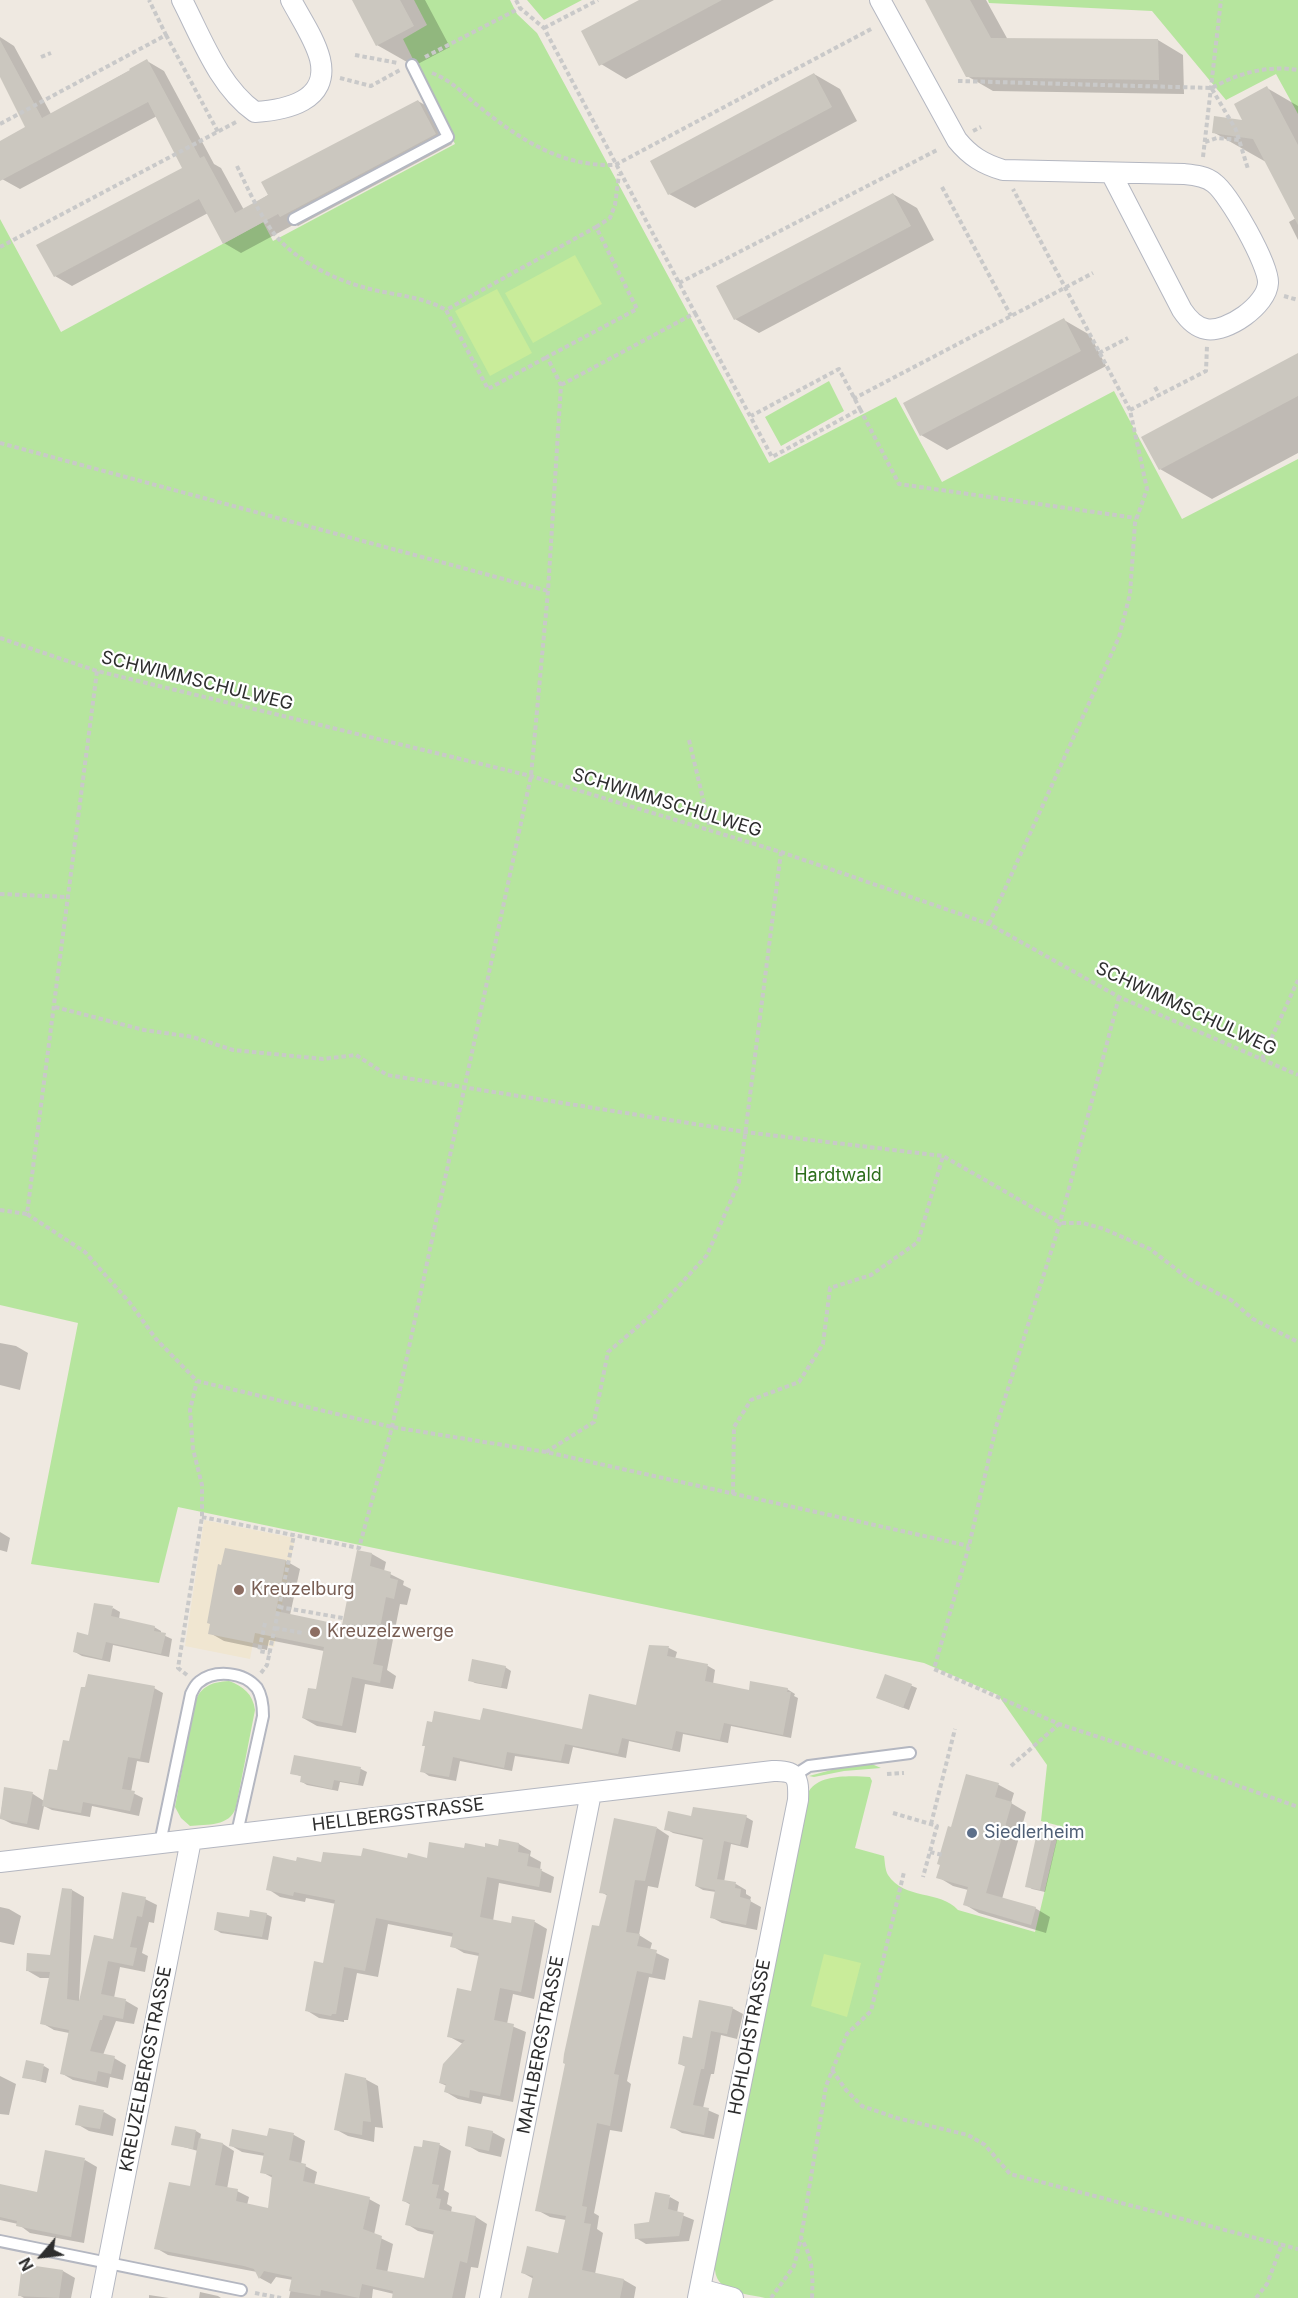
<!DOCTYPE html>
<html>
<head>
<meta charset="utf-8">
<style>
	body { margin:0 }
	#map { position:relative; width:1298px; height:2298px; overflow:hidden; background:#efe9e1; font-family:Inter,sans-serif }
	canvas { display:block }
	.north { position:absolute; left:12px; top:2226px; width:60px; height:60px; -webkit-text-stroke:4px #fff; paint-order:stroke; rotate:242deg; font-size:16px; font-weight:700; line-height:24px; text-align:center; color:#2e2e2e }
	.north::after { content:''; display:block; margin:auto; width:21px; height:27px; background:#2e2e2e; clip-path:polygon(50% 0,100% 100%,50% 72%,0 100%) }
</style>
</head>
<body>
<div id="map">
<canvas width="1298" height="2298"></canvas>
<div class="north">N</div>
</div>
<script>
const ctx = document.querySelector('canvas').getContext('2d');
ctx.lineJoin = 'round';
function fill(path, color) { ctx.fillStyle = color; ctx.fill(path, 'evenodd'); }
function trace(path, color, width, dash) { ctx.strokeStyle = color; ctx.lineWidth = width; ctx.lineCap = dash ? 'butt' : 'round'; ctx.setLineDash(dash || []); ctx.stroke(path); }
function write(font, color, halo, rows, align = 'center') {
  ctx.font = font + ' Inter,sans-serif'; ctx.lineWidth = 4.5; ctx.setLineDash([]); ctx.textBaseline = 'middle'; ctx.strokeStyle = halo; ctx.fillStyle = color; for (const [text, x, y, turn = 0] of rows) {
    ctx.save(); ctx.translate(x, y); ctx.rotate((+turn || 0) * Math.PI / 180); ctx.textAlign = isNaN(turn) ? turn : align; if (halo) ctx.strokeText(text, 0, 0); ctx.fillText(text, 0, 0); ctx.restore();
  }
}
const education = new Path2D(`
	M204 1520 295 1538 274 1647 253 1643 250 1659 185 1646Z`);
const green = new Path2D(`
	M414 0H510L517 14 537 33 769 463 896 397 942 482 1114 391 1182 519 1298 459V2298H765C744 2293 713 2293 715 2265L809 1791C820 1774 851 1776 870 1777L872 1781 855 1848 884 1856C885 1862 885 1870 888 1875 904 1900 940 1890 958 1910L1035 1932 1060 1826 1041 1821 1047 1765 998 1695 924 1663 178 1507 159 1583 31 1564 78 1323 0 1305V219L61 332 263 222 273 241 455 144 403 39 427 25Z
	M527 0H582L544 20Z
	M988 0H1298V114L1276 74 1226 100 1152 11 989 3Z
	M829 381 844 411 781 446 765 417Z
	M229 1681C243 1686 253 1694 255 1710L236 1807C230 1827 207 1824 190 1826L181 1818 175 1807 195 1702C201 1686 212 1682 229 1681Z
	M862 1765H874L881 1768 844 1771 814 1777 809 1776 835 1769Z`);
const pitch = new Path2D(`
	M575 255 602 304 533 343 505 293Z
	M497 289 532 353 490 376 455 311Z
	M824 1954 861 1963 847 2017 811 2006Z`);
const shadow = new Path2D(`
	M353 0H425L450 47 414 66 377 45Z
	M641 0H774L626 79 601 64Z
	M926 0H986L1008 40H1158L1183 55 1184 94 993 91 967 76Z
	M0 37 14 46 51 114 147 61 164 71 214 164 221 168 244 210 418 101 435 111 452 144 298 226 295 224 241 253 224 243 208 213 72 286 55 276 184 168 157 116 20 189 2 179 0 175V142L27 127 0 74Z
	M814 74 840 89 857 121 695 208 669 194Z
	M1267 88 1298 106V240L1289 222 1296 218 1266 162 1213 132 1245 122Z
	M893 194 917 208 934 240 759 333 735 319Z
	M1064 320 1090 335 1106 366 947 450 921 435Z
	M1298 355V453L1212 499 1160 469Z
	M0 1343 16 1346 28 1353 20 1390 0 1385Z
	M0 1532 10 1538 7 1552 0 1550Z
	M226 1550 286 1561 300 1569 290 1615 343 1626 358 1552 372 1554 386 1562 384 1571 404 1581 403 1585 411 1589 407 1605 400 1604 387 1670 396 1676 393 1689 365 1684 356 1733 317 1726 303 1718 317 1691 324 1651 269 1640 267 1650 224 1641 210 1633Z
	M113 1608 120 1612 119 1619 154 1627 161 1631V1634L172 1639 169 1657 113 1645 110 1662 82 1656 75 1652Z
	M650 1646 669 1648 677 1652 675 1659 708 1666 715 1670 713 1684 750 1692 787 1689 795 1694 794 1696 798 1698 791 1738 731 1726 728 1743 683 1734 680 1752 629 1741 626 1758 573 1747 569 1764 515 1756 512 1771 460 1761 456 1781 429 1776 422 1771 481 1722 583 1730 637 1707Z
	M505 1667 511 1671 507 1689 475 1683 469 1680Z
	M886 1675 917 1688 909 1710 883 1700Z
	M154 1688 163 1693 149 1763 137 1761 131 1792 143 1798 139 1816 92 1806 90 1817 52 1810 44 1806 39 1830 12 1824 0 1818 5 1788 33 1794 44 1801 70 1743Z
	M295 1757 361 1769 367 1772 363 1786 340 1782 338 1791 307 1785 302 1782 303 1777 292 1773Z
	M967 1776 999 1785 1014 1793 1011 1803 1026 1812 1002 1899 1035 1908 1050 1917 1046 1933 979 1913 964 1904 968 1890 953 1886 938 1877Z
	M692 1817H746L753 1821 748 1848 731 1844 724 1882 736 1884 746 1890V1894L751 1897 750 1901 761 1907 757 1930 722 1923 711 1917 716 1892 703 1890 696 1886 704 1840 673 1833 666 1829Z
	M657 1828 669 1836 658 1888 648 1886 639 1935 652 1943 650 1950 669 1959 665 1980 649 1977 627 2081 631 2084 622 2132 610 2130 594 2213 599 2216 597 2229 603 2233 595 2274 624 2280 636 2287 634 2298H530L534 2279 523 2273 560 2254 566 2220 550 2217 537 2210 608 1896 601 1892Z
	M1053 1833 1058 1836 1045 1892 1032 1889 1027 1886Z
	M519 1844 531 1851 530 1856 541 1862 540 1870 554 1877 551 1893 499 1883 493 1921 512 1925 514 1918 535 1922 547 1929 534 1999 513 1994 507 2024 526 2032 513 2102 483 2096 481 2104 458 2099 446 2092 447 2086 440 2083 463 2044 448 2036 472 1993 479 1956 464 1953 452 1946 454 1937 388 1924 378 1977 357 1973 348 2020H344V2022L319 2018 306 2010 324 1965 336 1904 306 1898 305 1902 280 1897 268 1889 298 1863 428 1859 465 1850Z
	M72 1890 84 1897 79 2001 115 1941 145 1899 157 1905 154 1923 149 1922 142 1953 148 1956 145 1972 120 1967 114 1998 126 2001 138 2008 134 2024 116 2021 103 2055 114 2058 126 2065 123 2080 110 2077 108 2088 73 2080 61 2073 69 2033 54 2030 42 2023 50 1978H40L28 1971 51 1957Z
	M0 1907 9 1909 21 1916 14 1945 0 1942Z
	M266 1914 272 1917 268 1940 221 1933 216 1930Z
	M732 2008 743 2014 737 2039 721 2035 714 2074H711L703 2108 719 2115 714 2139 682 2133 672 2127 686 2067 680 2064 693 2039Z
	M44 2066 49 2069 46 2083 24 2077Z
	M0 2076 16 2084 9 2115 0 2114Z
	M365 2079 378 2086 383 2128 375 2127 374 2142 348 2136 335 2129Z
	M104 2112 116 2119 113 2136 89 2131 77 2124Z
	M270 2130 294 2135 305 2141 301 2164 317 2172 314 2186 369 2199 380 2205 374 2235 393 2244 387 2273 425 2280 435 2235 418 2231 407 2224 411 2205 404 2201 424 2142 440 2145 451 2151 444 2190 449 2193 447 2204 452 2207 451 2212 476 2217 487 2224 478 2268 471 2267 465 2298H394V2294L373 2289 372 2298H289L293 2280 276 2277 271 2284 260 2278 257 2272 168 2255 156 2248 192 2188 198 2151 173 2144 196 2131 201 2134 200 2140 223 2144 234 2151 227 2189 237 2191 249 2197 247 2205 269 2210 273 2178 262 2172 265 2156 242 2152 230 2145 269 2138Z
	M492 2132 505 2139 501 2157 479 2152 467 2145Z
	M85 2160 97 2167 84 2243 30 2233 18 2224 0 2220V2186L38 2193Z
	M670 2197 679 2202 677 2213 694 2220 689 2241 646 2244 636 2238 650 2224Z
	M63 2271 75 2278 71 2298H24L19 2295Z
	M200 2292 218 2296 221 2298H199Z
	M149 2295 169 2298H149Z`);
const building = new Path2D(`
	M352 0H400L414 26 376 46Z
	M639 0H722L599 66 581 31Z
	M925 0H970L991 38 1158 39 1159 80 966 77Z
	M0 40 42 118 130 70 129 69 147 59 200 158 204 156 235 213 268 195 261 182 418 100 436 134 280 217 278 214 223 244 199 199 54 277 36 245 182 168 148 102 0 181V141L25 127 0 77Z
	M814 73 832 107 668 195 650 161Z
	M1267 86 1298 145V225L1253 139 1212 133 1214 116 1242 120 1234 104Z
	M893 193 911 226 734 320 716 286Z
	M1064 318 1081 351 920 436 903 403Z
	M1298 353V396L1159 470 1141 437Z
	M225 1548 286 1560 276 1611 342 1625 357 1550 372 1553 370 1566 391 1572 390 1578 398 1580 394 1599 386 1597 373 1664 383 1666 380 1683 352 1677 342 1726 302 1718 308 1688 316 1689 324 1647 255 1633 253 1643 208 1634 210 1624 207 1623 214 1585 218 1564 221 1565Z
	M94 1603 113 1606 111 1616 155 1626 154 1631 166 1633 161 1654 106 1642 102 1659 73 1652 77 1632 88 1635Z
	M649 1645 669 1646 667 1656 708 1664 705 1681 749 1690 750 1681 788 1688 787 1692H791L783 1735 724 1723 720 1740 676 1731 672 1749 622 1738 618 1754 565 1744 561 1761 507 1752 504 1768 453 1757 449 1777 420 1772 425 1746H422L427 1721 432 1722 434 1711 480 1720 483 1708 582 1729 589 1694 636 1705Z
	M472 1659 506 1666 501 1687 468 1681Z
	M88 1674 155 1686 140 1759 128 1757 122 1789 135 1791 130 1811 83 1802 81 1813 42 1806 49 1769 57 1770 63 1740 69 1741 81 1687H85Z
	M885 1674 912 1684 903 1708 876 1698Z
	M294 1755 361 1767 358 1784 334 1780 332 1789 300 1782 301 1776 290 1774Z
	M966 1774 999 1783 995 1797 1012 1802 986 1893 1036 1907 1031 1925 963 1905 968 1887 936 1878 940 1865 937 1864 948 1826 951 1827Z
	M4 1787 33 1792 27 1824 0 1819Z
	M693 1807 747 1815 740 1845 724 1841 715 1890 695 1886 703 1838 664 1830 668 1811 691 1816Z
	M614 1818 657 1827 645 1881 635 1880 626 1932 640 1934 637 1946 657 1950 652 1974 637 1971 614 2074 619 2075 610 2126 597 2123 582 2206 587 2207 584 2223 591 2224 582 2270 624 2279 620 2298H528L533 2276 521 2273 527 2246 558 2253 566 2216 535 2211 565 2064 563 2063 564 2054 592 1925 599 1926 607 1894 599 1893Z
	M1038 1828 1053 1832 1040 1890 1025 1887Z
	M499 1839 519 1843 518 1852 529 1854 527 1866 542 1869 539 1887 487 1877 480 1917 511 1923 512 1916 535 1920 521 1992 500 1988 494 2020 514 2024 500 2096 470 2090 469 2098 444 2092 446 2084 439 2083 443 2064 465 2040 447 2037 457 1988 471 1991 479 1953 450 1947 453 1933 376 1918 365 1971 344 1967 336 2014H332L331 2016 305 2011 314 1961 323 1963 335 1900 294 1892 293 1896 266 1890 273 1856 296 1861 297 1857 321 1862 323 1852 361 1856 363 1848 407 1858 408 1853 427 1858 429 1842 464 1848 465 1843 485 1847V1843L498 1846Z
	M717 1879 736 1882 735 1888 741 1889 740 1897 751 1900 746 1925 710 1918Z
	M62 1888 72 1889 67 1999 79 2001 94 1935 113 1939 122 1892 146 1897 142 1917 137 1916 130 1947 137 1948 133 1966 108 1961 101 1994 126 1999 123 2019 103 2015 102 2020H100L90 2051 115 2056 111 2074 98 2071 96 2082 60 2074 69 2030 40 2024 50 1972 26 1971 27 1953 50 1955Z
	M250 1910 267 1913 262 1937 214 1930 217 1912 249 1917Z
	M699 2000 733 2007 727 2034 711 2031 704 2069H701L693 2105 709 2108 704 2135 670 2128 685 2066 678 2064 683 2036 692 2038Z
	M26 2060 44 2064 41 2081 22 2078Z
	M345 2073 366 2078 371 2122 363 2121 362 2135 334 2130Z
	M79 2105 104 2110 100 2129 75 2125Z
	M175 2126 196 2130 193 2149 171 2145Z
	M468 2126 493 2131 489 2151 465 2146Z
	M269 2128 294 2133 289 2160 306 2164 303 2181 370 2197 363 2229 382 2236 376 2269 424 2278 434 2231 405 2225 410 2203 402 2201 414 2146 422 2147 423 2140 440 2143 432 2184 439 2185 436 2198 441 2199 439 2209 476 2216 467 2263 460 2261 452 2298H392L393 2291 362 2284 359 2298 321 2290 320 2296 289 2291 292 2277 264 2271 259 2279 254 2269 244 2266 154 2249 169 2182 190 2186 199 2138 223 2143 215 2185 238 2189 236 2201 268 2208 272 2175 260 2173 264 2153 229 2146 232 2129 267 2136Z
	M45 2150 85 2158 71 2237 16 2226 17 2221 0 2217V2184L37 2192Z
	M655 2192 670 2195 668 2209 684 2213 679 2236 635 2239 634 2224 649 2222Z
	M22 2264 63 2270 59 2298 18 2296Z`);
const path = new Path2D(`
	M516 0 520 8 544 28 695 313 561 385
	M544 28 598 0
	M166 35 218 132
	M355 55 398 63
	M41 57 51 53
	M425 57 520 8
	M432 73C452 81 460 91 477 105 518 138 560 167 615 165L873 28
	M340 78 371 86 400 70
	M958 81 1212 88C1238 73 1268 65 1298 70
	M1212 89 1236 130 1248 169
	M0 124 166 35 149 0
	M973 131 981 127
	M1205 142 1217 138 1239 140
	M1203 157 1221 0
	M237 166C247 187 257 209 270 228 290 258 332 279 366 288 392 295 422 296 446 310
	M942 187 1011 316
	M596 227 610 218 615 205 619 174
	M0 247 238 121
	M679 283 939 149
	M1284 296 1298 300
	M695 313 772 457 860 409 839 369 751 416
	M1099 353 1128 338
	M1155 387 1159 394
	M853 399 1093 273
	M860 409 899 484 1136 518
	M1130 410 1206 371 1207 346
	M0 443 548 591
	M0 638 97 671 531 776 781 852 989 924 1119 997 1298 1075
	M689 740 710 828
	M0 894 67 897
	M989 924 1119 637 1130 594 1135 523 1147 489 1130 410 1013 189
	M1119 997 1060 1223 996 1427 969 1546 934 1669 1059 1724 1135 1749 1298 1807
	M55 1007 144 1030 193 1037 233 1050 323 1059 356 1055 387 1075 745 1132 943 1156 1060 1223H1083L1104 1229 1150 1249 1189 1279 1231 1300 1253 1319 1298 1342
	M1262 1059 1298 980
	M0 1210 27 1214 97 671
	M27 1214 85 1252 130 1303 156 1339 197 1381 392 1427 546 1452 969 1546
	M546 1452 594 1422 608 1352 655 1312 707 1255 739 1182 781 852
	M733 1494 734 1427 751 1400 799 1382 823 1344 830 1288 871 1275 918 1242 943 1156
	M202 1517 359 1548 392 1427 531 776 548 591 561 385 547 357 637 309 596 227 446 310 488 389 547 357
	M279 1607 343 1618
	M265 1623 259 1651 270 1653
	M275 1628 303 1633
	M261 1673 267 1665 294 1535
	M187 1675 178 1668 202 1517V1485L193 1449 190 1410 197 1381
	M1011 1766 1059 1724
	M887 1774 904 1773
	M893 1813 937 1826 923 1877
	M931 1824 955 1729
	M930 1852 943 1855
	M832 2070 846 2090 862 2106 897 2118 968 2135 985 2145 1010 2174 1298 2249
	M255 2293 281 2298
	M771 2298 794 2266 801 2238
	M812 2298C813 2275 813 2258 801 2238L826 2086 847 2034 871 2011 904 1872
	M1256 2298 1267 2284 1282 2244`);
const service = new Path2D(`
	M294 219 448 137 412 65
	M795 1775 809 1766 910 1753
	M160 1843 191 1694C193 1690 195 1685 199 1682 215 1669 244 1672 257 1688 262 1696 263 1707 263 1716L237 1833
	M0 2241 241 2290`);
const minor = new Path2D(`
	M182 0C202 39 219 86 255 112 286 110 330 101 320 59 315 39 301 19 291 0
	M880 0 957 140C970 156 983 164 1003 170L1184 174C1194 175 1206 176 1214 183 1229 194 1269 265 1268 283 1267 305 1227 333 1206 329 1195 327 1188 319 1182 310L1111 173
	M0 1862 773 1771C797 1770 799 1778 798 1800L698 2298
	M700 2289 733 2298
	M101 2298 191 1840
	M490 2298 591 1793`);
const markers = [
	[239,1590,6,"#8d6e63"],
	[315,1632,6,"#8d6e63"],
	[972,1833,6,"#5c6f8a"]
];
const streetNames = [
	["SCHWIMMSCHULWEG",197,681,14],
	["SCHWIMMSCHULWEG",667,803,17],
	["SCHWIMMSCHULWEG",1186,1009,25],
	["HELLBERGSTRASSE",398,1815,-7],
	["HOHLOHSTRASSE",750,2037,-79],
	["MAHLBERGSTRASSE",541,2045,-79],
	["KREUZELBERGSTRASSE",146,2069,-79]
];
const parkNames = [
	["Hardtwald",838,1176]
];
const educationNames = [
	["Kreuzelburg",251,1590],
	["Kreuzelzwerge",327,1632]
];
const serviceNames = [
	["Siedlerheim",984,1833]
];
fill(education, '#f0e6d1');
fill(green, '#b6e59e');
fill(pitch, '#c9ec9a');
fill(shadow, '#0003');
fill(building, '#cbc7bf');
trace(service, '#b4b7c1', 14);
trace(minor, '#b4b7c1', 22);
trace(path, '#c9c9c9', 4, [4.5, 3]);
trace(service, '#fff', 10);
trace(minor, '#fff', 20);
for (const [x, y, r, color] of markers) { const dot = new Path2D(); dot.arc(x, y, r, 0, 2 * Math.PI); ctx.fillStyle = color; ctx.fill(dot); trace(dot, '#fff', 2); }
write('18px', '#2e2e2e', '#fff', streetNames);
write('18px', '#2c6e1b', '#fff', parkNames);
write('18px', '#785e54', '#fff', educationNames, 'left');
write('18px', '#4e5e75', '#fff', serviceNames, 'left');
</script>
</body>
</html>
